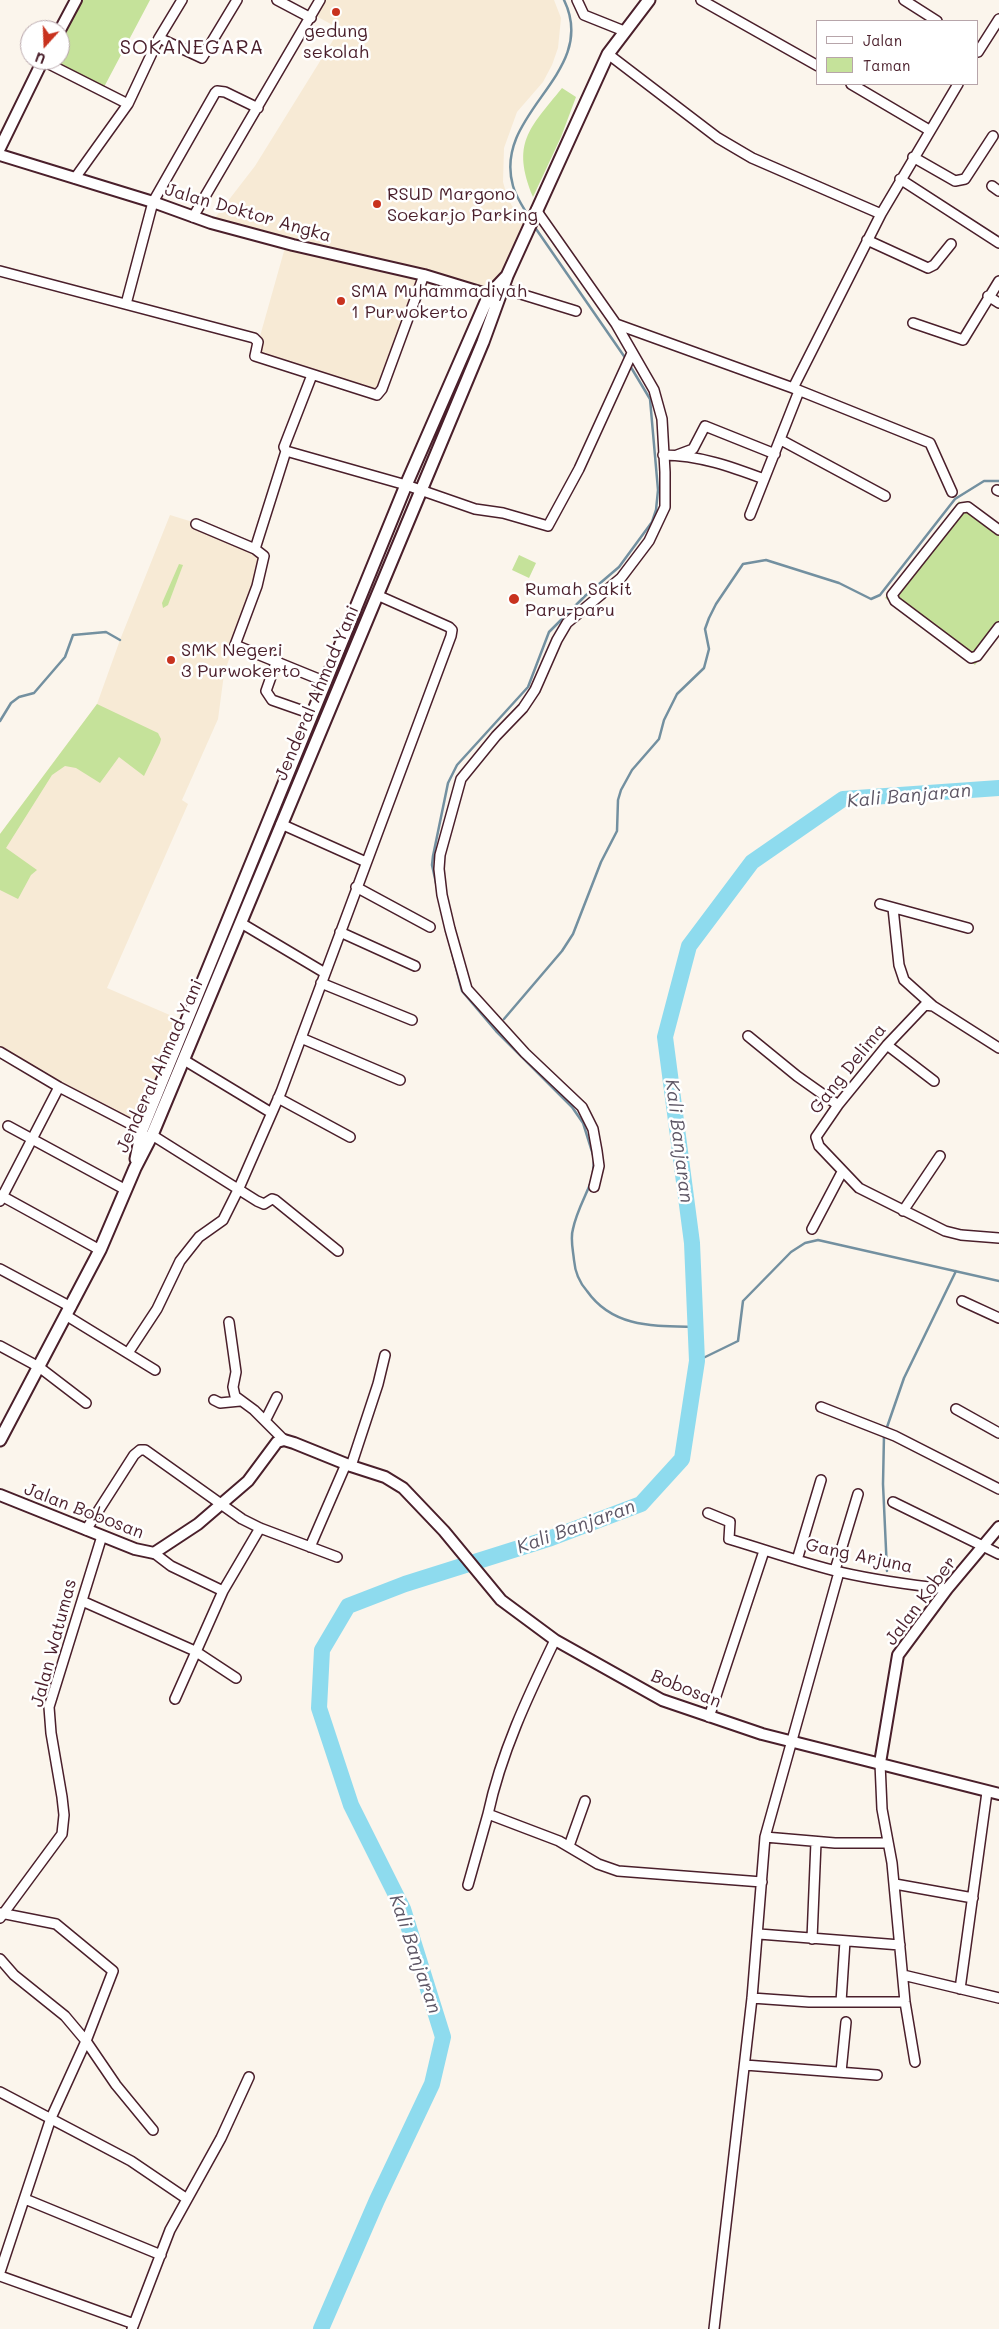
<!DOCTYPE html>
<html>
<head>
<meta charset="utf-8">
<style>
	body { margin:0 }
	#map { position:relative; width:999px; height:2329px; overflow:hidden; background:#fbf5ec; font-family:Mali,sans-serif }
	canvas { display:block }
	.legend { position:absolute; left:816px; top:20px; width:162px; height:65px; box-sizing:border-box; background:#fff; border:1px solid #b7a5aa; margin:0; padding:6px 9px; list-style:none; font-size:15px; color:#4a1f2b }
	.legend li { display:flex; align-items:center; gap:10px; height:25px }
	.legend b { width:25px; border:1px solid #b7a5aa }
	.north { position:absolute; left:20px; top:20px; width:50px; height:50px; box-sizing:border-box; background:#fff; border:1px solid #b7a5aa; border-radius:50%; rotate:200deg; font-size:14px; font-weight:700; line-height:20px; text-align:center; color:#4a1f2b }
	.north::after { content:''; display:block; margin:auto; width:18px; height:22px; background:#c8321e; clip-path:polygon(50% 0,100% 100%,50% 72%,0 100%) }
</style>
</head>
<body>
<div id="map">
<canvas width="999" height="2329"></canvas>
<ul class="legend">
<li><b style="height:6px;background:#fff"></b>Jalan</li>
<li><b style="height:14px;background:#c5e29a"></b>Taman</li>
</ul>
<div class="north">U</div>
</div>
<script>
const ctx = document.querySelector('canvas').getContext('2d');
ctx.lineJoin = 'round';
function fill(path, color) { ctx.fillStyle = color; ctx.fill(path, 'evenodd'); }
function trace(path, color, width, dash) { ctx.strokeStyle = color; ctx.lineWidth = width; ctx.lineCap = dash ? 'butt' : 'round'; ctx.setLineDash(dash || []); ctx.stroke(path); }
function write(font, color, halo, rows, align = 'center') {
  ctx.font = font + ' Mali,sans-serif'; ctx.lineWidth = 5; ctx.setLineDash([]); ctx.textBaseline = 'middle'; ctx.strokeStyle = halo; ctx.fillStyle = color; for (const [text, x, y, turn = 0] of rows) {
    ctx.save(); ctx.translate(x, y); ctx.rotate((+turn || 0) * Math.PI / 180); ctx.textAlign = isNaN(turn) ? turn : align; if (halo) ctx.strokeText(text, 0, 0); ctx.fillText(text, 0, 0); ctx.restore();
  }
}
const built = new Path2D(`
	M325 0H554L561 18 558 48 552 65 543 82 517 112 504 148 503 182 507 196 512 206 531 223 511 267 489 291 424 275 378 392 255 354 286 244 211 223 255 166 340 29 316 16Z
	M170 515 196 523 264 556 224 674 218 719 182 800 188 804 107 988 186 1022 142 1130 0 1052V834L97 704 120 640Z`);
const green = new Path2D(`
	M83 0H150L103 89 53 61 60 60V42Z
	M562 88 576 97 561 137 533 197C511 143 529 129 562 88Z
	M959 501 999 533V633L975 665 885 598Z
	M519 555 536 563 529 578 512 570Z
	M179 564 183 565 168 605 163 608 162 603Z
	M97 704 158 733 161 739 160 743 144 776 119 757 100 783 76 768 65 766 52 775 6 848 37 870 31 875 18 899 0 890V834Z`);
const stream = new Path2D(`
	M529 217C523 207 516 197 513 186 492 112 600 74 564 0
	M534 226 626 359
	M0 721 11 703 19 697 34 693 65 657 73 635 106 632 120 640
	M438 892 432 865 433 856 448 783 457 765 528 687 549 632 585 596 619 567 652 522 656 510 658 490 650 399 629 364
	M449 941 462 991 496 1031 572 1107 583 1123 593 1155
	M504 1019 562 951 573 934 601 862 617 831 618 800 621 790 632 770 659 739 664 720 677 694 704 668 709 649 705 629 709 618 716 604 743 564 766 560 839 583 871 599 880 595 955 499 984 481H999
	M593 1172 594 1160
	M591 1182C585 1197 576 1213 573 1229 570 1238 573 1250 574 1260 575 1272 579 1282 587 1291 613 1328 654 1326 695 1327
	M697 1361 738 1341 743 1301 791 1252 805 1243 818 1240 999 1281
	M886 1430 904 1378 956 1271
	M884 1435 883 1484 887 1571`);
const river = new Path2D(`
	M321 2329 377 2200 432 2084 443 2037 403 1909 351 1805 319 1708 322 1650 348 1606 405 1584 551 1538 641 1504 682 1459 697 1361 692 1243 665 1037 689 946 752 862 843 799 999 788`);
const minor = new Path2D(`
	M277 0 311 18
	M577 0 584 15 624 31
	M701 0 818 66
	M904 0 937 21
	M159 38 202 58 237 0
	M978 52 999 19
	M608 54 718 138 752 158 881 214
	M43 61 128 104
	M851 84 929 130
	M913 157 955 181 965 179 993 136
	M75 178 128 104 159 38 182 0
	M900 179 999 243
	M992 186 999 191
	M536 210 616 324 654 390 662 419 665 472V507L649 541 621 578 567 623 557 640 535 690 523 708 496 736 461 779 440 855 439 869 442 895 450 929 467 989 525 1053 582 1107 593 1129 597 1151 599 1166 594 1187
	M193 217 320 0
	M867 240 928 268 934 265 951 244
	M0 271 254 338 258 342 255 356 377 395 382 389 424 275
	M498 287 576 311
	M988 296 999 303
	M126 304 153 202 215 93 217 91 225 92 258 108
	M913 323 963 340 999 281
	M616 324 793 388 881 214 958 84
	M793 388 930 443 952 492
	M781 440 885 496
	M286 451 406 485 475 509 503 513 548 526 579 469 632 353
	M663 455C699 455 732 467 764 479
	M677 455 693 449 705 426 775 454
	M997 490 999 491
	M750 515 799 391
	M196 524 255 549 264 556 257 586 235 645 326 682
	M999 530 968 507 961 508 892 595 895 601 971 658 977 656 999 627
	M255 549 286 451 284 447 312 375
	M277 660 266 691 272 700 312 714
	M281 824 366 862
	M356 887 430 927
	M880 904 968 928
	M893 908 899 965 904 980 933 1006
	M241 923 325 973
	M340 932 415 966
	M321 983 412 1020
	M748 1036 797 1076 838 1105
	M301 1038 400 1080
	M887 1045 934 1081
	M999 1048 933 1006 925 1005 887 1045 838 1105 816 1137 819 1146 859 1188 945 1231 961 1235 999 1238
	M0 1052 59 1087 142 1130
	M184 1060 270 1112
	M278 1098 350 1137
	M8 1126 126 1190
	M152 1135 257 1201 264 1204 272 1199 275 1200 338 1251
	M0 1195 100 1250
	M0 1201 59 1087
	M903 1211 940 1156
	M812 1229 842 1172
	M0 1269 71 1307
	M962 1301 999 1318
	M67 1316 155 1370
	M229 1322 236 1372 233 1387 235 1396 254 1410 284 1440
	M0 1346 39 1367 86 1403
	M128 1353 157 1309 180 1261 199 1237 223 1220 239 1188 281 1092 451 636 452 630 449 627 377 595
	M214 1400 220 1403 240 1401
	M821 1407 895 1436 999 1489
	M956 1409 999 1433
	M265 1421 277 1397
	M351 1466 378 1384 385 1355
	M893 1502 999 1554
	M708 1513 730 1522 729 1539C766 1550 803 1563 840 1572 875 1580 911 1585 947 1589
	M86 1530 134 1455 140 1450H145L242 1519 260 1528 337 1557
	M310 1547 346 1464
	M154 1553 171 1566 223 1591
	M797 1560 821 1480
	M835 1570 858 1494
	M82 1601 195 1651 236 1678
	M555 1640C528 1696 501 1753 488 1814L559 1841 598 1864 618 1871 762 1882
	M175 1699 223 1591 260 1528
	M709 1717 764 1551
	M880 1763 882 1809 892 1863 905 2002 915 2062
	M765 1837 835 1843H888
	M569 1846 585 1801
	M895 1884 973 1898
	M468 1885 488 1814
	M0 1913 56 1924 113 1971 86 2041 116 2085 153 2130
	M0 1918 62 1834 64 1815 62 1797 51 1733 49 1707 102 1536
	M759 1934 900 1945
	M812 1939 816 1842
	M0 1959 14 1975 65 2016 86 2041 51 2118 0 2272
	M903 1975 999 1998
	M960 1989 987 1792
	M752 1998 809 2002H905
	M841 2002 845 1941
	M745 2065 877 2075
	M841 2072 846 2022
	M0 2092 131 2161 187 2199
	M25 2199 161 2255
	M0 2276 134 2324
	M132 2329 170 2230 221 2138 249 2077
	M714 2329 752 1998 765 1837 839 1572`);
const tertiary = new Path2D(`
	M60 30 76 0
	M0 148 43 60
	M0 155 153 202 211 223 293 245 424 275 496 297
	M0 1495 135 1549 154 1553 198 1524 248 1481 277 1442 284 1440 294 1443 351 1466 385 1477 403 1488 444 1531 501 1600 555 1640 662 1700 762 1734 999 1794
	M880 1763 898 1655 947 1589 999 1527`);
const secondary = new Path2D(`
	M136 1159 142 1130 406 485 489 295 506 277
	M0 1440 100 1250 135 1168 152 1135 483 342 507 276 608 54 649 0`);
const markers = [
	[336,12,5,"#c8321e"],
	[377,204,5,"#c8321e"],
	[341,301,5,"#c8321e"],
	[514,599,6,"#c8321e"],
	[171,660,5,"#c8321e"]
];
const poiNames = [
	["gedung",336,31,"center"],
	["sekolah",336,52,"center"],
	["RSUD Margono",387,194],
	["Soekarjo Parking",387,215],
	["SMA Muhammadiyah",351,291],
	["1 Purwokerto",351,312],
	["Rumah Sakit",525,589],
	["Paru-paru",525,610],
	["SMK Negeri",181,650],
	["3 Purwokerto",181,671]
];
const streetNames = [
	["Jalan Doktor Angka",248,213,16],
	["Jenderal Ahmad Yani",317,693,-67],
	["Jenderal Ahmad Yani",160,1066,-66],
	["Gang Delima",848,1069,-51],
	["Jalan Bobosan",84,1511,21],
	["Gang Arjuna",859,1556,12],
	["Jalan Kober",921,1601,-53],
	["Jalan Watumas",54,1643,-75],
	["Bobosan",686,1689,22]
];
const waterNames = [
	["Kali Banjaran",909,796,-5],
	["Kali Banjaran",679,1141,83],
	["Kali Banjaran",576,1527,-20],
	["Kali Banjaran",415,1954,71]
];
const quarterNames = [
	["SOKANEGARA",192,48]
];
fill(built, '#f7ead5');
fill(green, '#c5e29a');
trace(stream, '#7390a0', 2.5);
trace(river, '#8edbee', 16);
trace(minor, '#4a1f2b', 12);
trace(tertiary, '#4a1f2b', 14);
trace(secondary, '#4a1f2b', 15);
trace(minor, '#fff', 9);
trace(tertiary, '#fff', 10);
trace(secondary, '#fff', 11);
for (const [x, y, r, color] of markers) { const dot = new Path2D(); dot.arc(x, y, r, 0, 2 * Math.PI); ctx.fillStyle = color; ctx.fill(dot); trace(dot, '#fff', 2); }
write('18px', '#4a1f2b', '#fff', poiNames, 'left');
write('18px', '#4a1f2b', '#fff', streetNames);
write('italic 19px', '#5e5766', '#fff', waterNames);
ctx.letterSpacing = '1px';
write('20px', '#4a1f2b', '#fff', quarterNames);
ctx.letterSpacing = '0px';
</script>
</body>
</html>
